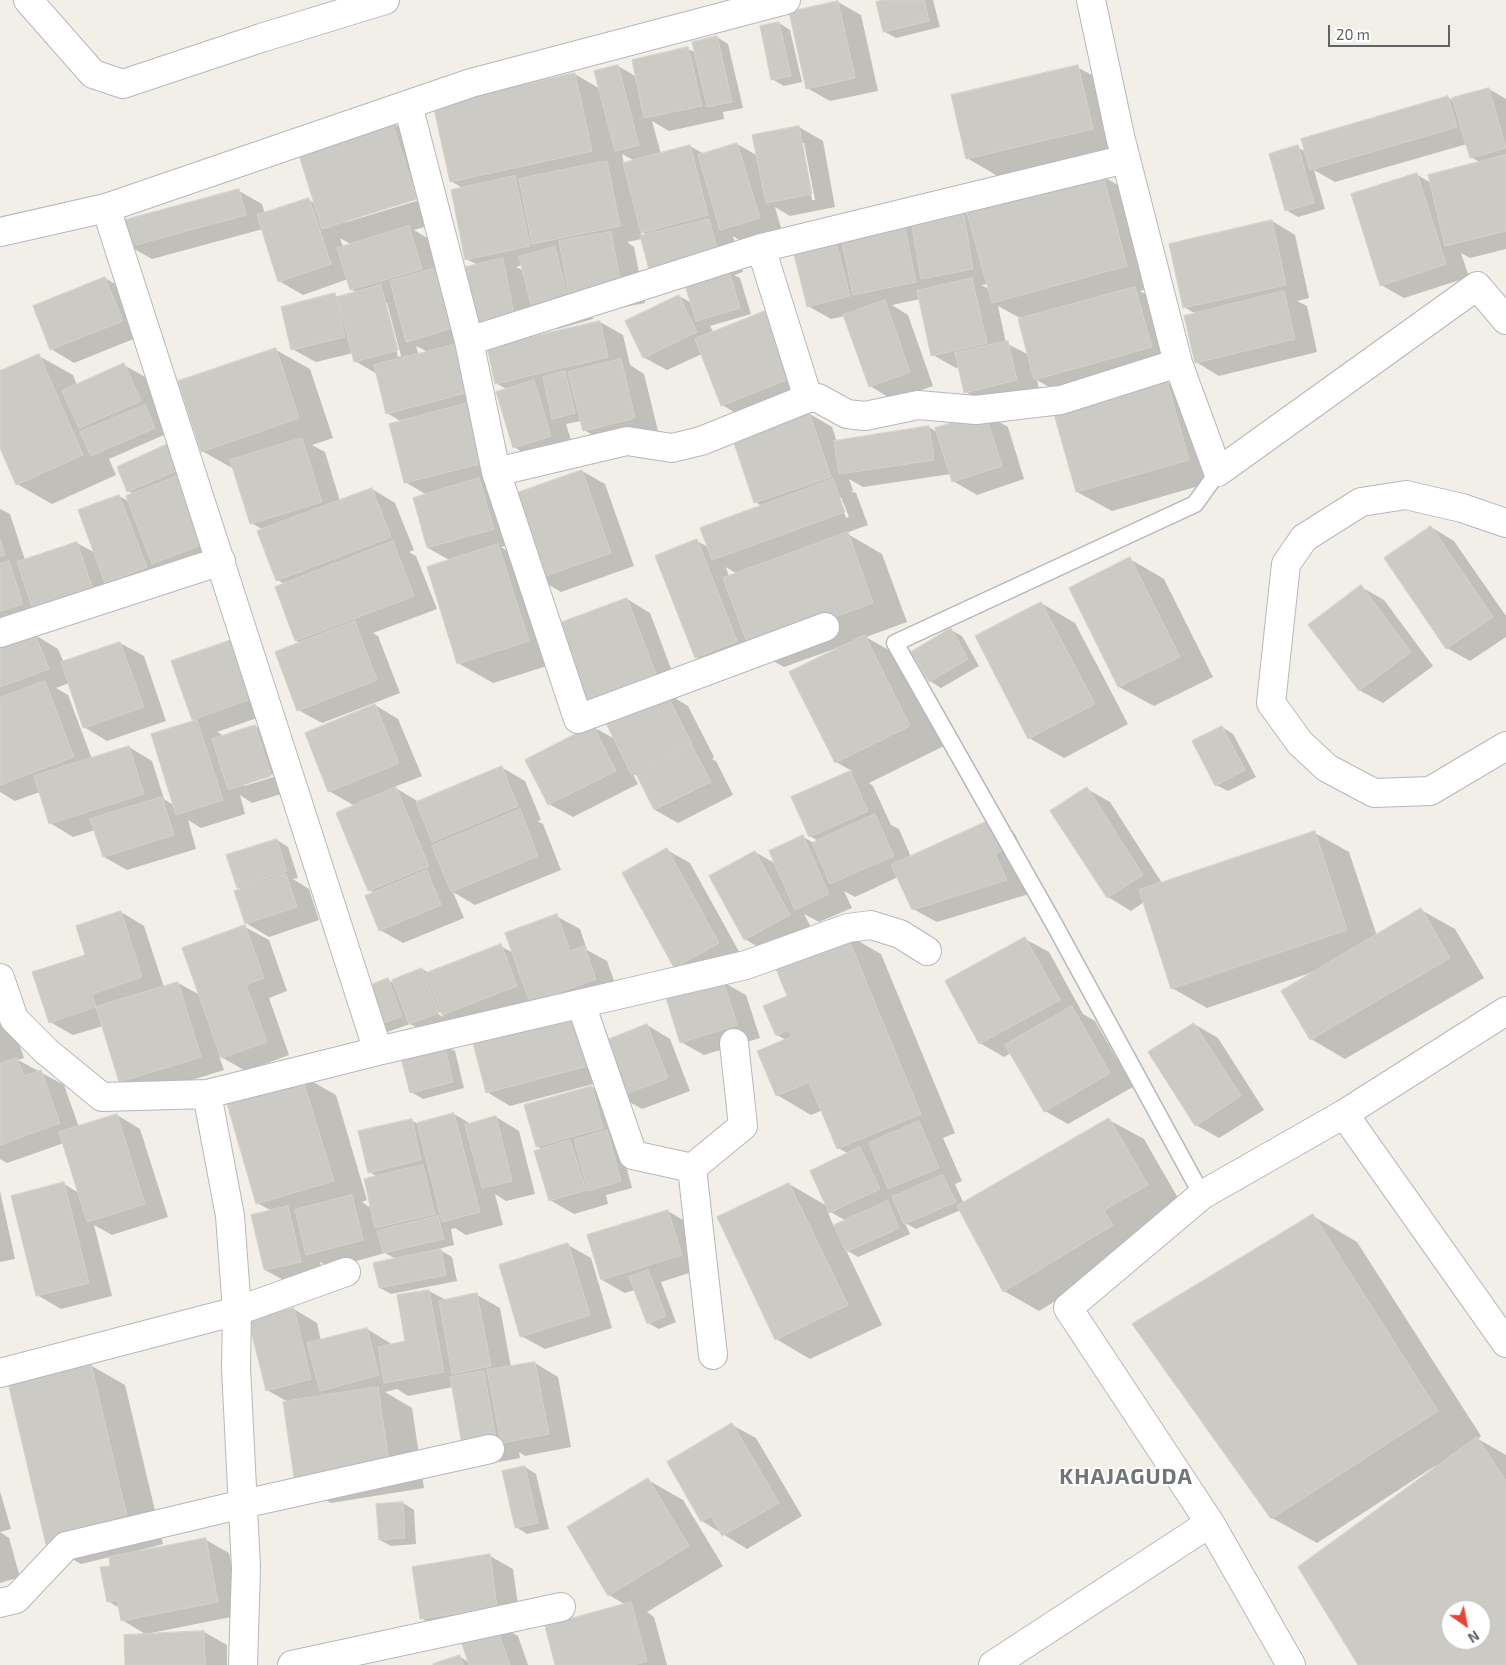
<!DOCTYPE html>
<html>
<head>
<meta charset="utf-8">
<style>
	body { margin:0 }
	#map { position:relative; width:1506px; height:1665px; overflow:hidden; background:#f1efe8; font-family:"Exo 2",sans-serif }
	canvas { display:block }
	.north { position:absolute; left:1441px; top:1600px; width:50px; height:50px; box-sizing:border-box; background:#fff; border:1px solid #bfc1c3; border-radius:50%; rotate:147deg; font-size:14px; font-weight:700; line-height:20px; text-align:center; color:#5f6368 }
	.north::after { content:''; display:block; margin:auto; width:18px; height:22px; background:#ea4335; clip-path:polygon(50% 0,100% 100%,50% 72%,0 100%) }
	.scale { position:absolute; left:1328px; top:25px; width:122px; height:22px; box-sizing:border-box; border:2px solid #5f6368; border-top:0; padding-left:6px; font-size:15px; line-height:18px; white-space:nowrap; color:#5f6368; -webkit-text-stroke:4px #fff; paint-order:stroke }
</style>
</head>
<body>
<div id="map">
<canvas width="1506" height="1665"></canvas>
<div class="north">N</div>
<div class="scale">20 m</div>
</div>
<script>
const ctx = document.querySelector('canvas').getContext('2d');
ctx.lineJoin = 'round';
function fill(path, color) { ctx.fillStyle = color; ctx.fill(path, 'evenodd'); }
function trace(path, color, width, dash) { ctx.strokeStyle = color; ctx.lineWidth = width; ctx.lineCap = dash ? 'butt' : 'round'; ctx.setLineDash(dash || []); ctx.stroke(path); }
function write(font, color, halo, rows, align = 'center') {
  ctx.font = font + ' "Exo 2",sans-serif'; ctx.lineWidth = 4; ctx.setLineDash([]); ctx.textBaseline = 'middle'; ctx.strokeStyle = halo; ctx.fillStyle = color; for (const [text, x, y, turn = 0] of rows) {
    ctx.save(); ctx.translate(x, y); ctx.rotate((+turn || 0) * Math.PI / 180); ctx.textAlign = isNaN(turn) ? turn : align; if (halo) ctx.strokeText(text, 0, 0); ctx.fillText(text, 0, 0); ctx.restore();
  }
}
const shadow = new Path2D(`
	M888 0H933L940 27 896 38 885 32 877 3Z
	M838 2 861 15 878 91 830 101 807 88Z
	M779 23 790 30 802 82 784 86 772 79Z
	M717 37 728 44 743 108 723 112 724 119 669 131 652 121 661 154 690 146 704 154 737 144 758 156 799 127 823 141 835 207 790 216 775 207 782 231 744 243 733 236 743 272 734 275 740 278 751 314 710 326 714 333 765 313 788 326 814 391 746 419 722 405 702 354 667 370 643 357 679 296 692 303 687 287 675 289 642 239 627 242 634 247 645 303 595 313 591 311 593 319 558 329 534 315 508 343 600 322 623 335 630 365 644 374 658 431 607 443 584 430 581 421 566 424 574 449 537 461 514 447 508 390 496 383 478 265 466 259 464 189 451 181 575 74 600 89 618 66 637 77 688 49 696 53ZM801 143H804L815 200H812ZM622 154 635 161 624 164ZM641 232 648 235 642 237ZM522 265 524 271 516 267Z
	M1077 67 1112 86 1126 149 1001 178 967 158Z
	M1489 89 1506 99V249L1470 258 1461 253 1469 277 1404 298 1381 285 1416 174 1431 183 1481 163 1471 157 1467 144 1335 182 1314 170 1325 209 1298 217 1286 210 1297 147 1306 152 1448 97 1452 100Z
	M392 123 426 143 451 219 414 230 432 241 485 358 496 404 480 408 510 475 483 482 503 493 517 542 501 547 533 566 582 471 605 484 634 566 561 592 537 578 563 661 493 683 458 663 451 561 428 548 414 499 427 495 405 482 402 422 387 413 377 374 355 361 353 353 316 362 292 349 334 295 339 297 357 293 351 289 348 279 303 295 279 281 263 229 152 259 129 246 239 191 262 204 265 214 309 200 316 204ZM422 196 423 199 347 222V220ZM340 238 352 245 343 247ZM385 303H387L401 356 398 357ZM416 346 424 350 428 353 419 355Z
	M1102 176 1137 196 1161 285 1140 291 1169 308 1185 367 1070 399 1037 380 1040 393 989 406 966 392 960 367 956 368 933 355 920 299 892 305 908 315 933 386 893 400 870 386 845 316 831 319 808 306 792 243 963 212 967 214ZM988 284 989 289 981 285ZM998 306 1022 319 1029 355 1006 343Z
	M1272 221 1295 235 1309 298 1297 301 1307 306 1317 352 1219 376 1196 362V314L1184 307Z
	M105 278 128 292 146 334 74 363 51 349Z
	M276 350 310 369 333 438 312 445 325 452 340 501 372 489 395 503 414 550 409 552 416 556 437 609 373 633 378 636 400 693 322 723 298 710 301 643 296 641 276 587 285 584 277 580 264 530 251 523 234 469 202 451Z
	M39 356 73 375 77 385 124 365 147 378 163 415 158 417 166 434 109 459 116 475 52 504 17 484 0 445V373Z
	M1167 382 1201 402 1223 479 1112 511 1077 492 1056 415Z
	M808 413 832 427 837 442 929 427 938 433 985 414 1008 427 1024 479 977 495 953 481 951 474 863 487 849 479 853 490 851 491 856 493 868 525 846 533 882 554 907 622 866 637 899 656 944 746 869 783 873 786 891 825 899 829 911 857 992 821 1015 834 1028 862 1029 894 937 922 913 909 898 877 855 897 844 891 852 908 819 922 804 914 812 929 768 953 745 939 755 852 776 864 803 837 814 843 818 841 810 836 793 797 852 771 836 762 791 673 838 650 837 648 784 667 760 654 719 670 696 657 697 541 708 547 762 506 755 502ZM839 497H841L849 517 846 518ZM726 567 737 574 729 577Z
	M170 445 231 555 0 631V509L10 514 25 560 77 543 95 553 119 496 130 502 134 494 128 491Z
	M1431 527 1454 541 1506 616V637L1470 661 1447 648Z
	M1130 559 1164 579 1213 677 1154 706 1119 687 1071 589Z
	M1361 587 1384 600 1433 666 1383 703 1359 690Z
	M627 599 650 613 678 687 665 692 688 706 714 757 712 759 716 761 733 795 678 823 655 810 639 777 633 774 638 784 573 817 549 804 593 727 615 739 611 713 588 699Z
	M1041 603 1075 623 1128 724 1064 758 1029 738 976 637Z
	M951 630 962 636 979 666 941 688 930 681Z
	M35 635 58 649 64 663 120 643 144 656 166 721 107 741 84 727 69 683 56 688 68 695 92 759 129 747 152 761 164 799 175 806 196 721 193 719 231 642 274 712 217 732 221 734V737L255 726 279 740 294 790 252 803 240 795 245 814 201 828 188 820 196 849 127 870 104 857 95 830 73 837 50 823 40 792 15 801 0 792V649ZM277 773V776L244 786V783Z
	M375 705 398 719 422 776 394 787 419 802 501 767 525 781 541 820 537 821 543 824 561 870 475 905 453 892 464 918 403 943 380 930 375 893 369 890 355 806 329 791Z
	M1222 727 1233 734 1256 777 1228 791 1216 785Z
	M1087 789 1110 802 1162 883 1315 833 1349 852 1377 936 1421 910 1455 929 1484 978 1345 1059 1311 1039 1313 972 1207 1008 1172 988 1144 902 1131 911 1108 897Z
	M277 840 288 847 298 878 293 879 309 889 319 920 269 937 246 923 242 890 238 887Z
	M667 850 690 863 742 957 698 980 675 967Z
	M121 912 144 926 164 987 178 983 200 995 245 927 269 940 287 991 269 998 289 1055 246 1071 219 1056 224 1070 143 1095 120 1081 103 1026 73 1035 50 1022 86 956Z
	M556 916 580 929 587 950 607 961 618 992 467 1028 451 1019 422 1030 410 1024 387 1032 376 1026 388 980 395 984 422 969 429 973 500 946 514 953ZM435 1009 443 1014V1017L433 1011Z
	M846 934 881 954 955 1133 943 1138 962 1181 955 1184 964 1204 1109 1120 1144 1139 1182 1205 1138 1230 1146 1245 1039 1311 1004 1291 961 1210 916 1229 905 1223 910 1234 858 1257 846 1250 882 1325 810 1359 776 1339 789 1184 827 1206 849 1154 838 1148 823 1110 811 1115 777 1095 786 1040 777 1035 789 997ZM827 1210 846 1221 834 1227Z
	M1025 939 1049 952 1083 1014 1095 1021 1133 1087 1068 1124 1045 1111 1011 1053 1004 1057 980 1043 947 982Z
	M723 982 746 995 760 1038 704 1055 681 1042Z
	M0 1012 10 1017 24 1058 18 1060 64 1085 79 1127 117 1115 140 1129 168 1217 112 1235 94 1225 112 1296 61 1309 37 1295 64 1184 79 1193 64 1143 7 1163 0 1159Z
	M1194 1024 1218 1038 1264 1110 1219 1138 1196 1125Z
	M647 1025 670 1039 690 1091 642 1109 619 1096 612 1079 510 1106 487 1092Z
	M443 1045 455 1051 464 1088 423 1099 411 1092Z
	M301 1075 336 1095 367 1200 362 1202 369 1207 378 1177 369 1172 411 1120 418 1124 454 1114 471 1124 496 1117 519 1131 535 1194 506 1201 495 1194 503 1225 466 1235 455 1228 451 1229 454 1245 438 1249 452 1257 457 1281 391 1294 380 1288 396 1259 385 1253 331 1268 320 1262 323 1275 289 1283 265 1270 272 1211 257 1203Z
	M592 1087 615 1101 620 1143 632 1188 606 1195 608 1204 574 1214 550 1200 543 1150 537 1146Z
	M0 1191 15 1259 0 1262Z
	M668 1211 691 1225 705 1268 661 1282 676 1322 659 1329 648 1323 635 1290 625 1293 602 1280Z
	M1313 1216 1357 1242 1481 1436 1478 1439 1506 1455V1665H1359L1436 1468 1435 1466 1317 1543 1272 1518ZM1451 1610H1481V1640H1451Z
	M568 1245 591 1258 612 1328 545 1349 521 1336Z
	M429 1291 446 1300 477 1295 500 1308 511 1367 535 1363 558 1377 571 1447 525 1456 519 1452 520 1458 488 1464 465 1451 453 1387 408 1396 397 1389 385 1392 412 1408 424 1488 331 1503 296 1483 288 1402 267 1390 294 1309 317 1323 321 1341 367 1329 390 1343 391 1345 406 1342Z
	M90 1365 125 1385 163 1544 141 1550V1552L206 1540 229 1553 241 1615 151 1633V1634L204 1632 227 1645V1665H127L147 1635 122 1620 119 1608 108 1601 112 1567 110 1557 81 1564 47 1544Z
	M732 1425 756 1438 802 1516 747 1549 702 1521Z
	M525 1467 536 1474 549 1529 527 1534 516 1527Z
	M648 1480 683 1500 723 1566 647 1612 654 1617 667 1665H556L626 1605 609 1595Z
	M0 1491 11 1529 0 1532Z
	M403 1503 414 1510 416 1544 391 1546 380 1540Z
	M0 1532 9 1538 20 1577 0 1583Z
	M490 1556 513 1569 520 1620 496 1624 518 1636 528 1665H435L460 1657 469 1662 460 1635 444 1632 421 1618Z`);
const building = new Path2D(`
	M883 0H924L929 21 883 32 876 2Z
	M838 1 855 78 806 89 789 12Z
	M779 22 791 76 771 80 760 26Z
	M717 36 732 102 707 107 692 42Z
	M688 47 702 106 644 118 632 60Z
	M618 65 639 145 615 151 594 71Z
	M1078 65 1093 129 966 159 951 95Z
	M575 73 592 151 450 182 433 104Z
	M1489 88 1506 148 1470 158 1452 98Z
	M1448 96 1457 127 1310 170 1301 139Z
	M392 122 417 199 322 229 298 152Z
	M799 126 812 194 766 203 752 135Z
	M737 143 760 218 720 230 698 155Z
	M690 145 708 215 641 233 623 163Z
	M1298 145 1314 203 1285 211 1269 154Z
	M1506 155V231L1445 246 1428 175Z
	M607 161 620 226 532 244 519 179Z
	M1417 173 1446 264 1380 286 1351 194Z
	M1103 175 1127 266 992 303 967 213Z
	M515 176 530 246 465 260 451 190Z
	M239 189 246 215 128 247 121 221Z
	M309 198 331 264 278 282 257 215Z
	M963 210 973 269 921 279 911 220Z
	M903 218 916 282 853 295 840 232Z
	M709 219 720 259 651 277 640 236Z
	M1272 220 1286 285 1183 308 1169 244Z
	M409 226 422 269 350 290 337 248Z
	M833 231 850 296 807 307 791 242Z
	M611 232 622 290 570 301 559 241Z
	M555 247 570 306 534 316 519 257Z
	M503 258 515 319 475 331 458 269Z
	M437 268 453 328 406 342 390 281Z
	M729 271 740 308 696 321 685 285Z
	M105 277 123 321 50 350 33 306Z
	M972 278 987 343 931 356 917 291Z
	M381 285 398 350 354 362 337 297Z
	M1135 287 1152 347 1034 380 1018 319Z
	M1284 291 1295 339 1195 363 1184 316Z
	M335 293 345 337 291 350 281 307Z
	M679 295 697 332 643 358 625 321Z
	M885 300 910 372 869 387 843 315Z
	M765 311 791 378 721 406 695 339Z
	M600 321 608 357 495 384 487 347Z
	M1008 341 1017 380 964 393 955 353Z
	M462 343 474 391 386 414 374 365Z
	M276 348 299 418 201 452 178 381Z
	M39 354 83 455 16 485 0 448V371Z
	M621 359 635 418 583 431 568 372Z
	M124 363 141 401 79 428 62 391Z
	M565 371 575 413 552 419 543 377Z
	M534 380 551 436 513 448 496 392Z
	M1167 381 1189 460 1076 492 1054 414Z
	M472 402 487 462 404 483 389 424Z
	M145 405 155 428 91 456 80 432Z
	M809 412 831 477 754 503 732 437Z
	M985 413 1002 466 952 482 935 428Z
	M929 426 934 460 839 474 834 441Z
	M302 438 322 502 250 524 230 460Z
	M170 443 181 469 127 492 117 467Z
	M582 470 611 553 537 579 508 496Z
	M183 474 209 542 152 564 126 496Z
	M479 478 494 529 427 548 413 498Z
	M833 479 845 512 712 560 700 528Z
	M372 488 391 537 276 581 257 531Z
	M119 495 147 567 105 583 78 510Z
	M1431 526 1493 617 1446 649 1384 558Z
	M848 532 873 603 749 648 723 578Z
	M697 539 737 641 695 658 655 556Z
	M0 540 5 555 0 557Z
	M393 541 414 596 295 641 275 587Z
	M77 542 93 590 33 610 17 562Z
	M498 544 529 641 457 664 427 567Z
	M1130 557 1180 657 1118 687 1069 588Z
	M9 561 23 604 0 611V564Z
	M1361 585 1411 652 1359 691 1308 625Z
	M627 598 656 674 587 700 557 624Z
	M1041 602 1095 704 1028 739 975 636Z
	M355 621 377 680 297 711 275 652Z
	M951 628 968 659 929 682 911 652Z
	M35 634 49 669 0 687V647Z
	M865 635 910 726 835 763 789 672Z
	M231 640 251 699 192 720 171 661Z
	M120 642 144 707 83 728 61 662Z
	M45 681 74 757 0 785V698Z
	M665 691 692 744 631 774 605 721Z
	M375 704 399 763 328 792 305 733Z
	M197 720 223 800 176 815 151 734Z
	M255 725 271 776 228 790 212 739Z
	M593 725 616 771 548 805 525 760Z
	M1222 726 1245 770 1215 786 1192 741Z
	M129 746 144 794 49 824 34 776Z
	M692 746 711 782 654 810 636 774Z
	M502 766 518 806 432 842 416 802Z
	M850 771 868 811 809 837 791 797Z
	M396 787 429 866 368 891 336 813Z
	M1087 787 1143 875 1107 898 1050 811Z
	M162 797 174 835 103 857 90 819Z
	M520 809 538 856 451 892 432 846Z
	M875 814 894 856 830 884 812 843Z
	M992 819 1005 849 995 854 1007 880 912 910 891 865Z
	M1315 831 1347 930 1171 989 1139 890Z
	M803 835 829 894 795 910 769 851Z
	M277 839 287 871 237 888 226 855Z
	M667 848 719 943 674 968 622 873Z
	M755 851 790 915 744 940 709 876Z
	M427 870 441 905 379 931 365 896Z
	M286 874 297 907 245 924 234 891Z
	M1421 908 1450 958 1310 1040 1281 991Z
	M121 911 142 977 92 994 96 1007 49 1023 32 972 85 955 76 926Z
	M557 914 570 951 584 946 596 979 530 1003 505 933Z
	M245 925 264 978 246 985 267 1042 221 1058 182 948Z
	M846 933 921 1114 837 1149 809 1082 776 1096 757 1051 791 1037 788 1030 776 1036 763 1006 787 996 774 964Z
	M1025 937 1060 1000 979 1044 945 981Z
	M501 944 517 986 442 1015 426 973Z
	M422 968 439 1013 409 1024 392 980Z
	M388 978 402 1016 375 1027 361 989Z
	M723 980 737 1025 680 1043 666 998Z
	M178 982 201 1057 119 1082 96 1007Z
	M1072 1006 1110 1073 1044 1112 1005 1045Z
	M575 1013 588 1066 486 1093 472 1039Z
	M1194 1023 1241 1096 1195 1126 1148 1052Z
	M647 1024 668 1078 618 1097 597 1044Z
	M444 1044 453 1082 410 1093 400 1055Z
	M17 1058 24 1076 41 1070 60 1123 0 1145V1064Z
	M301 1074 334 1181 256 1204 225 1097Z
	M592 1086 603 1128 536 1147 524 1105Z
	M454 1113 480 1212 442 1222 417 1123Z
	M117 1114 145 1204 87 1222 59 1132Z
	M496 1116 512 1181 482 1188 465 1125Z
	M1109 1118 1148 1185 1104 1210 1113 1225 1003 1292 957 1206Z
	M412 1119 421 1160 368 1173 358 1131Z
	M919 1121 939 1168 888 1189 869 1143Z
	M607 1130 621 1181 588 1191 574 1140Z
	M570 1140 586 1190 549 1201 534 1151Z
	M860 1147 880 1189 829 1213 810 1171Z
	M423 1165 435 1214 375 1228 364 1179Z
	M943 1175 956 1202 904 1224 892 1197Z
	M64 1182 89 1283 36 1296 11 1196Z
	M789 1183 848 1305 775 1340 717 1217Z
	M352 1195 363 1240 306 1255 295 1210Z
	M888 1201 899 1228 846 1252 834 1225Z
	M288 1206 301 1262 264 1270 251 1215Z
	M668 1210 682 1255 601 1280 587 1235Z
	M1313 1214 1438 1411 1271 1519 1132 1324Z
	M438 1216 444 1239 383 1253 377 1231Z
	M568 1243 590 1315 520 1337 499 1265Z
	M441 1249 446 1275 379 1288 373 1263Z
	M648 1270 666 1316 647 1324 629 1277Z
	M429 1290 444 1372 384 1383 378 1347 405 1341 397 1295Z
	M477 1293 491 1366 452 1374 439 1301Z
	M294 1308 311 1379 266 1391 248 1319Z
	M367 1328 379 1375 320 1391 307 1343Z
	M535 1362 549 1434 501 1443 487 1370Z
	M91 1364 129 1525 46 1545 8 1383Z
	M484 1371 497 1445 463 1451 450 1377Z
	M378 1387 390 1469 295 1484 283 1402Z
	M732 1423 779 1503 722 1536 711 1516 701 1522 667 1462Z
	M1477 1437 1506 1481V1665H1358L1298 1567ZM1451 1610H1481V1640H1451Z
	M525 1466 538 1523 515 1528 502 1471Z
	M648 1478 689 1546 608 1596 567 1527Z
	M403 1502 405 1538 379 1540 376 1504Z
	M206 1538 218 1602 121 1621 117 1600 107 1602 100 1567 110 1566 109 1557Z
	M490 1554 497 1607 420 1619 412 1567Z
	M631 1602 647 1661 633 1665H555L545 1626Z
	M495 1622 510 1665H469L459 1635Z
	M204 1631 205 1665H125L124 1635Z
	M460 1655 463 1665H433V1664Z`);
const service = new Path2D(`
	M1202 1195 1053 922 895 643 1195 504 1218 472`);
const minor = new Path2D(`
	M28 0 93 74 123 84 261 38 385 0
	M1091 0 1120 136 1178 363 1218 472 1477 286 1506 320
	M408 105 469 341 496 472 578 719 825 627
	M106 208 378 1051
	M0 232 106 208 471 83 786 0
	M469 341 761 248
	M808 398 761 248 1126 159
	M496 472 627 441 672 448 701 441 808 398H818L847 414 865 416 918 405 976 410 1061 400 1178 363
	M1506 523 1462 508 1406 495 1361 502 1304 538 1286 564 1271 703 1300 743 1327 768 1374 793 1430 791 1506 746
	M0 633 221 561
	M0 978 14 1019 46 1051 102 1097 207 1094 378 1051 746 965 848 928 871 925 900 934 927 951
	M581 1004 633 1155 692 1168
	M207 1094 230 1216 237 1311 236 1368 246 1568 243 1665
	M1344 1114 1506 1343
	M713 1355 692 1168 743 1126 734 1043
	M0 1373 237 1311 346 1272
	M0 1603 16 1599 66 1546 243 1504 490 1449
	M292 1665 561 1607
	M993 1665 1210 1523
	M1291 1665 1210 1523 1068 1308 1202 1195 1344 1114 1506 1011`);
const districtNames = [
	["KHAJAGUDA",1126,1477]
];
fill(shadow, '#0003');
fill(building, '#cccac5');
trace(building, '#d6d1c6', 1);
trace(service, '#b5b8bc', 19);
trace(minor, '#b5b8bc', 30);
trace(service, '#fff', 16);
trace(minor, '#fff', 28);
ctx.letterSpacing = '1px';
write('bold 22px', '#70757a', '#fff', districtNames);
ctx.letterSpacing = '0px';
</script>
</body>
</html>
